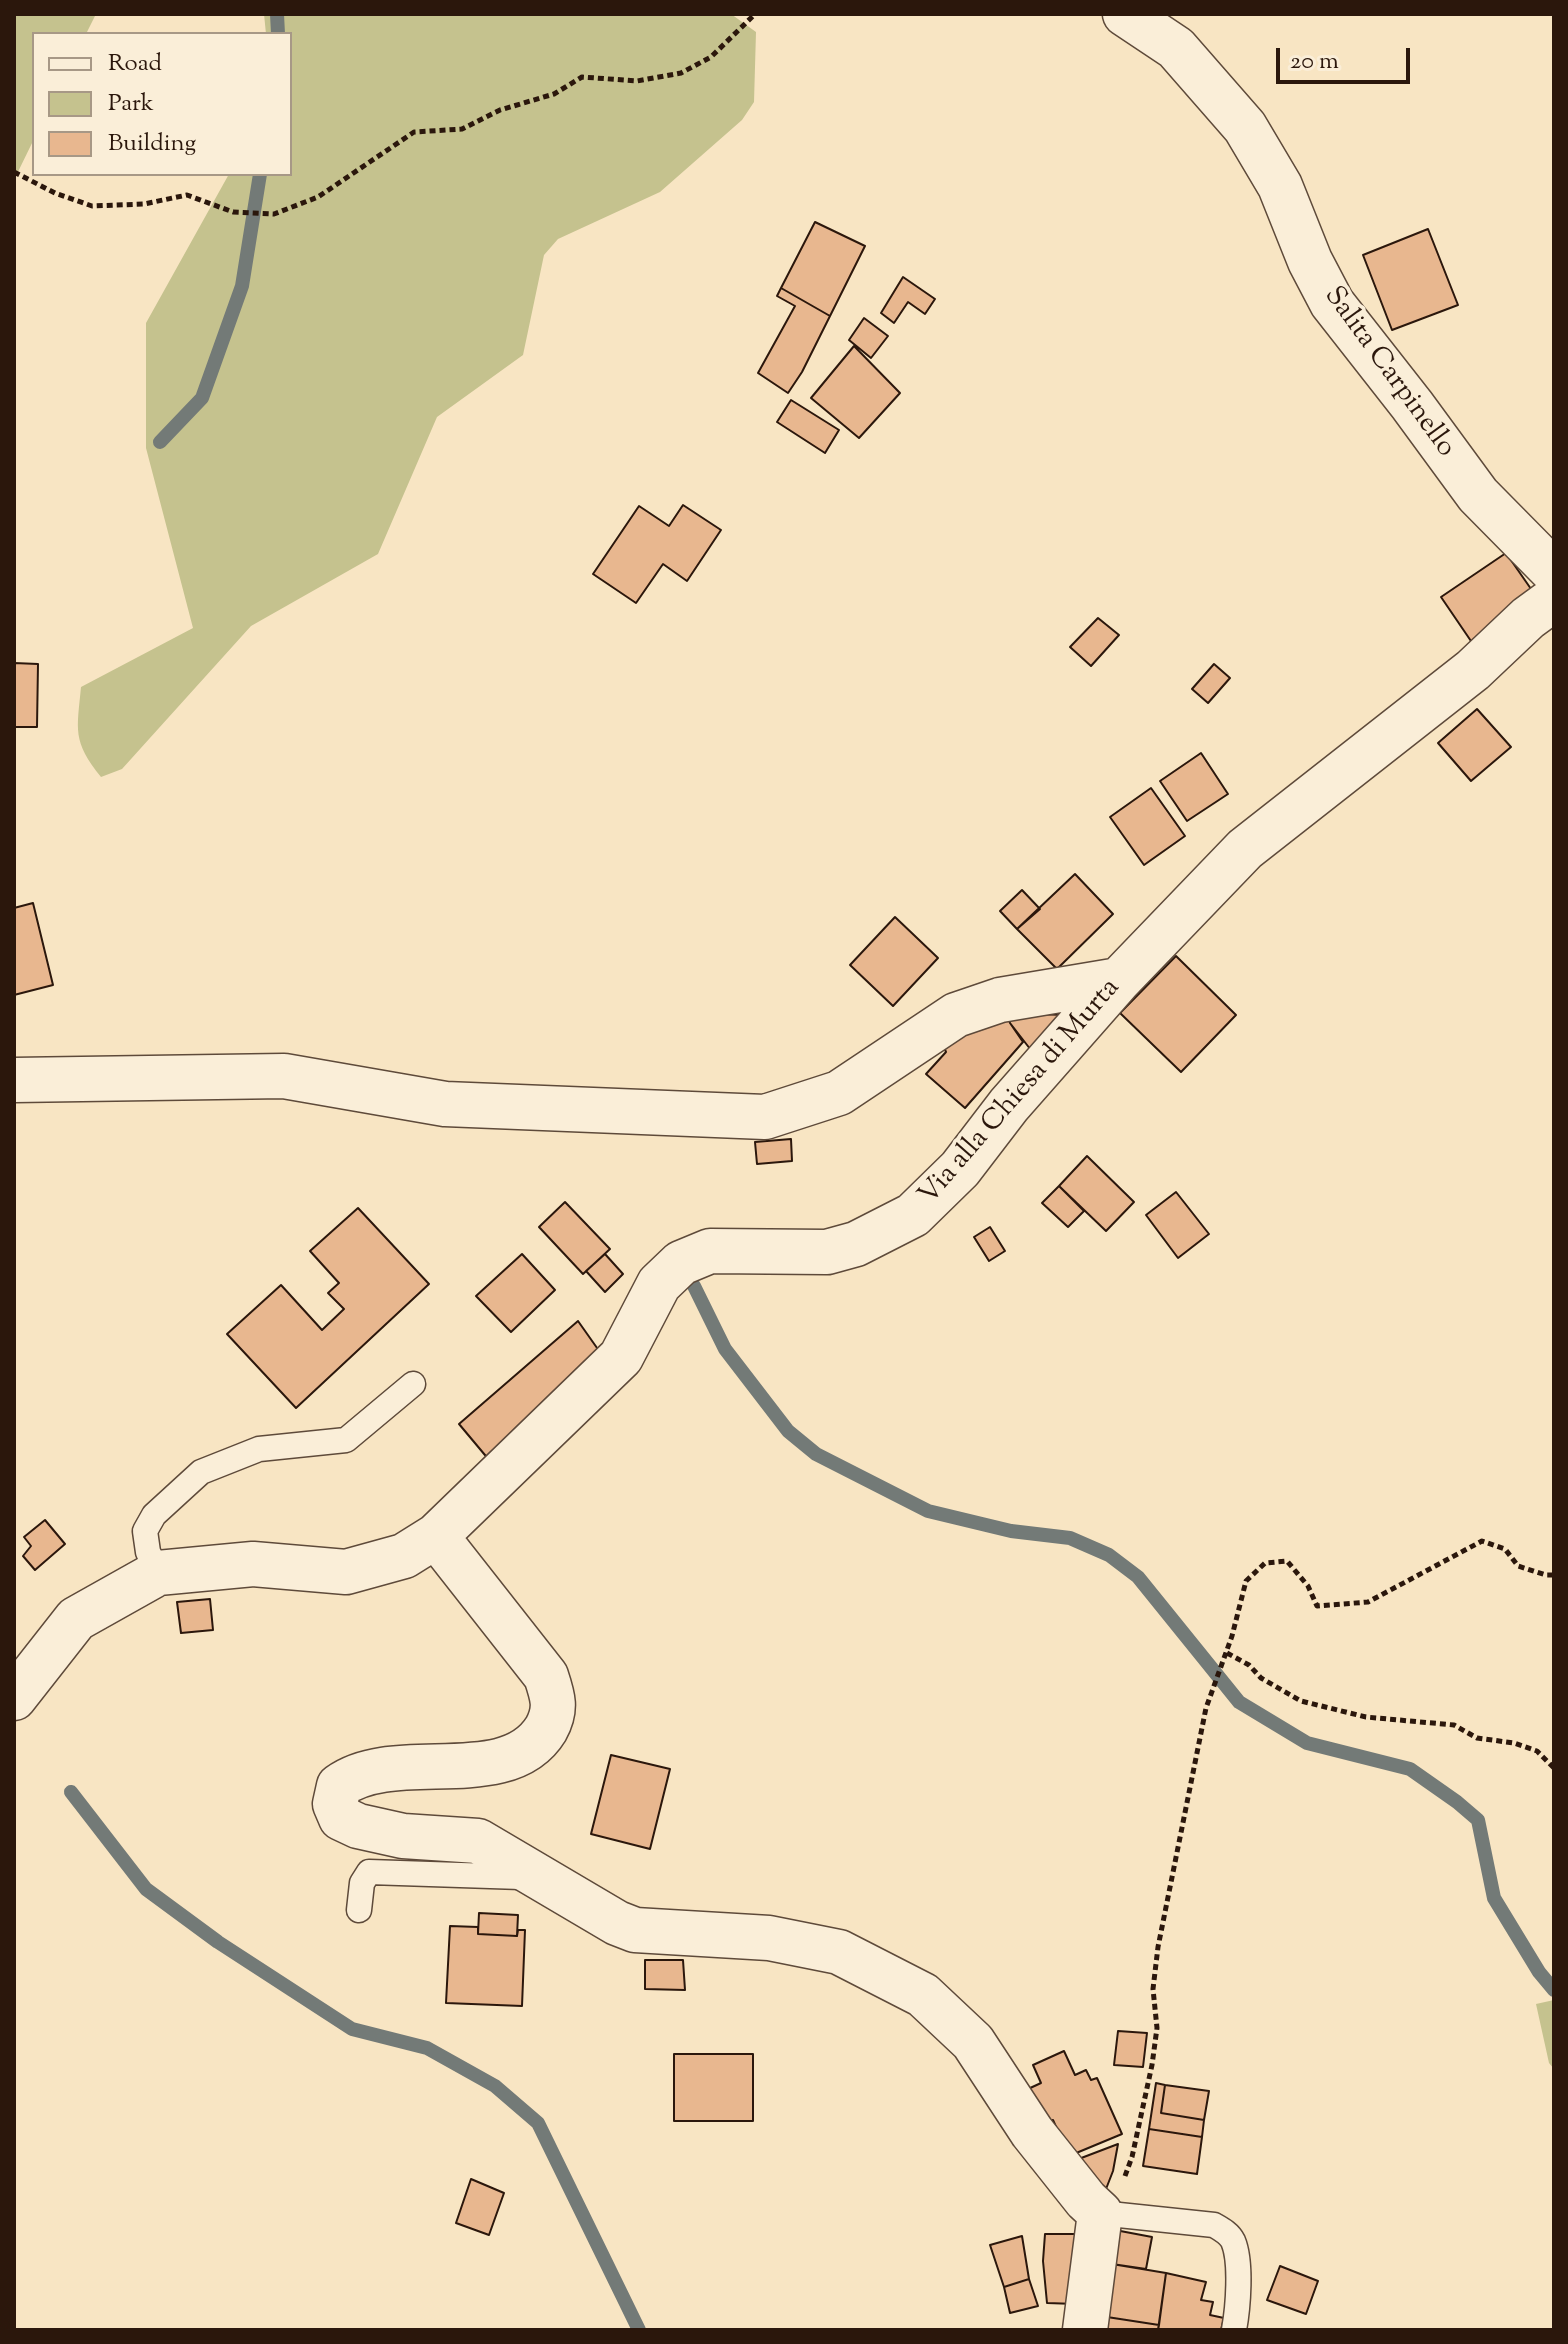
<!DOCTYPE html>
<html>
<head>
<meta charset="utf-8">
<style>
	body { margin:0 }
	#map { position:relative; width:1568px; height:2344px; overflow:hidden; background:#f8e5c3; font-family:"Sorts Mill Goudy",serif }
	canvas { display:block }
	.frame { position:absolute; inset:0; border:16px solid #2b170c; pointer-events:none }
	.legend { position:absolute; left:32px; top:32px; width:260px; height:144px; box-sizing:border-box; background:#faeed8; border:2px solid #a79886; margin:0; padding:10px 14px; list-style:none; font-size:24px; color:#2b170c }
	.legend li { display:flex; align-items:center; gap:16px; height:40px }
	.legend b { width:40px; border:2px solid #a79886 }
	.scale { position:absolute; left:1276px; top:48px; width:134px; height:36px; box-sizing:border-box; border:4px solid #2b170c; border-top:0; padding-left:10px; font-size:24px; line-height:28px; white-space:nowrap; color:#2b170c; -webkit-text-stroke:6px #faeed8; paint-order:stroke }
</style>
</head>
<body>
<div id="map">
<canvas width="1568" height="2344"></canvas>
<div class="frame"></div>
<ul class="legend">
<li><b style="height:10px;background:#faeed8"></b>Road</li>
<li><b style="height:22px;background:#c5c28e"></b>Park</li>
<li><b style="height:22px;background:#e8b78f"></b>Building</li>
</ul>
<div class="scale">20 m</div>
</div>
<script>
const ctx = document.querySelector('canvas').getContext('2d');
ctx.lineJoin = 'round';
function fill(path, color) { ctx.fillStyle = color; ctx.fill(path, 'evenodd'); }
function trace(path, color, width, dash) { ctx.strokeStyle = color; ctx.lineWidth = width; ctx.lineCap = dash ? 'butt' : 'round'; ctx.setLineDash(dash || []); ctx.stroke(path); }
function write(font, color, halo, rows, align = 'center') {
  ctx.font = font + ' "Sorts Mill Goudy",serif'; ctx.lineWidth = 7; ctx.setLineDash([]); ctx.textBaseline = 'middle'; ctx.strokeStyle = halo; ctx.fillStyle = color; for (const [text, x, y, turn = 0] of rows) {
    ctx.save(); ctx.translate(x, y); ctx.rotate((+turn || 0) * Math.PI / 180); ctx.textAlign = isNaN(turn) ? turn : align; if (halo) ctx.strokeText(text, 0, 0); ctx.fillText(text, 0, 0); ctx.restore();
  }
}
const green = new Path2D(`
	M14 14H96L86 34H34V139L14 180Z
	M264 14H731L756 32 754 102 742 120 660 192 558 239 544 255 523 355 437 417 378 554 251 626 122 769 101 777C72 741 77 730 81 687L193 628 146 448V323L229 174H290V34H266Z
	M1554 2000V2069L1549 2063 1536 2004Z`);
const stream = new Path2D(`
	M277 14 278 34
	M160 442 202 398 242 286 260 174
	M694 1286 725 1349 788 1431 816 1454 928 1511 1011 1531 1070 1538 1109 1555 1138 1577 1239 1702 1307 1743 1410 1769 1457 1802 1478 1820 1494 1898 1539 1972 1554 1990
	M71 1792 146 1889 218 1942 352 2029 427 2048 495 2086 538 2123 639 2330`);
const building = new Path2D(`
	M815 222 865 246 830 316 781 288Z
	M1428 229 1458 305 1392 330 1363 255Z
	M903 277 935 299 925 314 908 302 894 323 881 313Z
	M781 288 830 316 802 372 788 393 758 373 795 306 777 296Z
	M864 318 888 336 871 358 849 340Z
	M854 346 900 393 859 438 811 398Z
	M791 400 839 430 825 453 777 422Z
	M683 505 721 530 687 581 663 564 636 603 593 574 639 506 669 526Z
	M1506 553 1538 599 1473 644 1441 597Z
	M1098 618 1119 635 1091 666 1070 647Z
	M14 663 38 664 37 727H14Z
	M1214 664 1230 678 1208 703 1192 689Z
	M1477 709 1511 747 1471 781 1438 743Z
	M1201 753 1228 794 1187 821 1160 781Z
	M1151 788 1185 836 1144 865 1110 817Z
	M1075 874 1113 914 1057 969 1017 929Z
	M1022 890 1040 909 1017 929 1000 911Z
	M33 903 53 985 14 995V908Z
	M895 917 938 958 893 1006 850 965Z
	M1176 956 1236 1015 1181 1072 1120 1013Z
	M1007 1013 1066 1015 1034 1054 1010 1023Z
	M1007 1013 1010 1023 1023 1042 965 1108 926 1074 946 1052 940 1038Z
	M791 1139 792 1161 757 1164 755 1142Z
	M1087 1156 1134 1202 1106 1231 1059 1186Z
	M1059 1186 1084 1211 1068 1227 1042 1203Z
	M1176 1192 1209 1234 1178 1258 1146 1215Z
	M565 1202 610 1249 583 1274 539 1227Z
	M358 1208 429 1284 296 1408 227 1334 281 1285 322 1330 344 1309 328 1293 339 1283 310 1251Z
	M990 1227 1005 1251 989 1261 974 1237Z
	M522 1254 555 1290 511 1332 476 1296Z
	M605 1254 623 1274 605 1292 586 1271Z
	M578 1321 602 1355 495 1467 459 1424Z
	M45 1520 65 1544 35 1570 23 1556 31 1546 24 1537Z
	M210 1599 213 1630 181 1633 177 1602Z
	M611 1755 670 1769 650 1849 591 1834Z
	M479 1913 518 1915 517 1936 478 1934Z
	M450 1926 478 1927V1934L517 1936 518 1930H525L522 2006 446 2003Z
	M645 1960H683L685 1990 645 1989Z
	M1118 2031 1147 2033 1143 2067 1114 2065Z
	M1064 2051 1075 2075 1086 2070 1091 2080 1097 2078 1122 2134 1069 2156 1053 2120 1044 2124 1028 2089 1041 2083 1033 2065Z
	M674 2054H753V2121H674Z
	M1156 2083 1165 2085 1161 2113 1204 2120 1202 2137 1149 2129Z
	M1165 2085 1209 2091 1204 2120 1161 2113Z
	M1149 2129 1202 2137 1197 2174 1143 2166Z
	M1118 2144 1113 2171 1106 2189 1076 2160Z
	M471 2179 504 2193 489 2235 456 2223Z
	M1115 2230 1152 2237 1146 2269 1112 2264Z
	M1045 2234H1078L1076 2304 1047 2303 1043 2261Z
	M1022 2236 1029 2279 1004 2287 990 2245Z
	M1112 2264 1166 2273 1159 2325 1107 2317Z
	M1280 2266 1318 2281 1306 2314 1267 2300Z
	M1166 2273 1206 2282 1201 2300 1213 2302 1210 2315 1224 2318 1221 2330H1158Z
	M1029 2279 1038 2306 1010 2313 1004 2287Z
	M1107 2317 1159 2325 1158 2330H1106Z`);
const path = new Path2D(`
	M14 172 55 193 92 206 144 204 187 195 233 212 274 214 318 197 414 132 462 129 500 110 554 94 582 77 637 81 681 73 711 57 755 14
	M1227 1653 1249 1665 1261 1678 1301 1701 1366 1717 1454 1725 1477 1738 1514 1743 1537 1751 1554 1768
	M1125 2176 1132 2157 1152 2065 1157 2028 1153 1989 1158 1947 1206 1708 1232 1636 1246 1581 1265 1563 1287 1561 1308 1586 1317 1606 1368 1602 1482 1541 1505 1549 1518 1566 1546 1575H1554`);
const service = new Path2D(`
	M158 1573 148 1552 145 1531 154 1515 201 1472 259 1449 346 1440 413 1384
	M359 1910 362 1883 369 1872 521 1877
	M1100 2213 1214 2225C1221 2229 1229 2233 1233 2241 1242 2262 1238 2308 1234 2330`);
const minor = new Path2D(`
	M1125 14 1176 48 1245 127 1280 186 1310 261 1332 303 1412 405 1478 495 1554 572
	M14 1080 284 1076 445 1104 765 1117 839 1093 956 1015 1000 1000 1119 980
	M436 1536 546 1676C553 1697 557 1709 546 1729 507 1793 396 1745 339 1786L335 1804 341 1818 358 1826 403 1836 478 1841 617 1923 635 1930 769 1938 839 1952 923 1995 973 2042 1032 2132 1086 2200 1100 2213 1085 2330
	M14 1698 76 1619 158 1573 253 1564 346 1572 404 1556 436 1536 621 1357 659 1284 681 1263 710 1251 827 1252 856 1244 913 1215 960 1169 1009 1105 1119 980 1245 849 1473 670 1528 618 1554 599`);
const streetNames = [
	["Salita Carpinello",1388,373,54],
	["Via alla Chiesa di Murta",1021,1093,-49]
];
fill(green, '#c5c28e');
trace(stream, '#737a77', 14);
fill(building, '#e8b78f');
trace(building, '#2b170c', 2);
trace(service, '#5e4a3a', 27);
trace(minor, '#5e4a3a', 47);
trace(path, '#2b170c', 5, [6, 4]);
trace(service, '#faeed8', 24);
trace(minor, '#faeed8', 44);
write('28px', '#2b170c', '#faeed8', streetNames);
</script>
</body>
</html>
